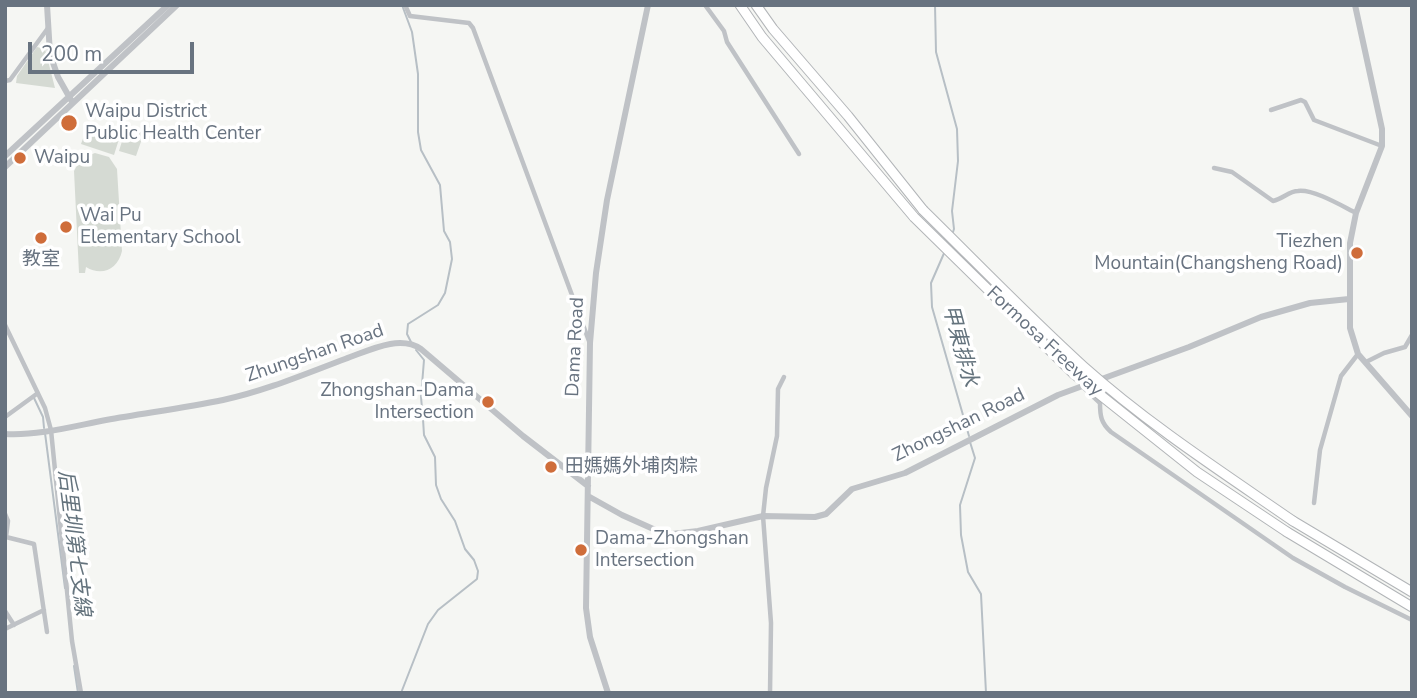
<!DOCTYPE html>
<html>
<head>
<meta charset="utf-8">
<style>
	body { margin:0 }
	#map { position:relative; width:1417px; height:698px; overflow:hidden; background:#f5f6f3; font-family:"Nunito Sans",sans-serif }
	canvas { display:block }
	.frame { position:absolute; inset:0; border:7px solid #687380; pointer-events:none }
	.scale { position:absolute; left:28px; top:42px; width:166px; height:32px; box-sizing:border-box; border:4px solid #687380; border-top:0; padding-left:9px; font-size:21px; line-height:24px; white-space:nowrap; color:#687380; -webkit-text-stroke:5px #fff; paint-order:stroke }
</style>
</head>
<body>
<div id="map">
<canvas width="1417" height="698"></canvas>
<div class="frame"></div>
<div class="scale">200 m</div>
</div>
<script>
const ctx = document.querySelector('canvas').getContext('2d');
ctx.lineJoin = 'round';
function fill(path, color) { ctx.fillStyle = color; ctx.fill(path, 'evenodd'); }
function trace(path, color, width, dash) { ctx.strokeStyle = color; ctx.lineWidth = width; ctx.lineCap = dash ? 'butt' : 'round'; ctx.setLineDash(dash || []); ctx.stroke(path); }
function write(font, color, halo, rows, align = 'center') {
  ctx.font = font + ' "Nunito Sans","Noto Sans TC",sans-serif'; ctx.lineWidth = 7; ctx.setLineDash([]); ctx.textBaseline = 'middle'; ctx.strokeStyle = halo; ctx.fillStyle = color; for (const [text, x, y, turn = 0] of rows) {
    ctx.save(); ctx.translate(x, y); ctx.rotate((+turn || 0) * Math.PI / 180); ctx.textAlign = isNaN(turn) ? turn : align; if (halo) ctx.strokeText(text, 0, 0); ctx.fillText(text, 0, 0); ctx.restore();
  }
}
const green = new Path2D(`
	M37 47 45 49 55 88 16 83 17 76Z
	M88 125 120 136 114 155 81 144Z
	M126 128 144 133 136 156 119 151Z
	M95 153 109 157 117 169 122 251C118 269 102 277 86 267L85 273H79L74 171 81 158Z`);
const stream = new Path2D(`
	M402 5 412 32 418 74V132L421 150 440 185 444 231 450 242 452 259 445 293 438 305 408 324 407 334 411 342
	M935 5 936 52 957 129 958 161 952 211 954 229 953 232
	M945 251 931 283 932 307 969 436
	M34 398 43 417 44 428
	M45 433 65 588
	M970 442 975 458 960 505 961 535 968 572 981 594 986 693
	M74 666 78 693
	M401 693 428 624 438 610 477 579 478 571 474 560 465 549 455 521 441 499 436 485 435 457 424 435 423 419 421 397 424 360 416 350`);
const minor = new Path2D(`
	M405 5 410 16 469 23 473 28 589 341
	M705 5 724 31 727 42 799 154
	M5 81 10 80 48 28
	M1271 110 1301 100 1305 102 1314 120 1382 146
	M1214 168 1232 172 1273 201C1283 199 1289 191 1298 191 1314 189 1342 206 1356 213
	M5 325 45 408 51 430 72 641 81 693
	M1366 362 1384 353 1405 347 1412 335
	M1082 386 1100 403C1100 416 1101 423 1111 432L1293 558 1345 587 1412 620
	M5 417 38 393
	M1314 503 1320 450 1341 376 1358 354
	M5 514 8 521 6 537
	M6 537 34 544 47 632
	M5 611 14 625
	M5 629 44 610
	M770 693 771 623 763 516 766 488 777 436 778 389 784 377`);
const tertiary = new Path2D(`
	M47 5 50 54 58 77 71 100
	M1355 5 1382 129V146L1356 213 1350 243V328L1358 354 1412 416
	M5 156 168 5
	M5 167 177 5
	M5 434C38 436 74 426 106 420 145 413 184 408 223 400 265 391 305 374 345 359 368 351 399 334 421 349L523 436 588 486
	M588 496 622 515 660 532 672 534 698 531 763 516 815 517 826 514 852 489 905 473 1058 395 1189 347 1261 317 1310 303 1349 299
	M608 693 590 637 586 608 590 343 596 273 607 200 648 5`);
const motorway = new Path2D(`
	M740 5 762 37 914 217
	M756 5 773 29 848 116 923 210
	M1293 521 1412 592
	M1287 532 1412 607`);
const motorwayBridge = new Path2D(`
	M923 210C976 262 1028 316 1083 366 1148 424 1222 472 1293 521
	M914 217 1074 374 1197 472 1287 532`);
const markers = [
	[69,123,9,"#cf6d3a"],
	[20,158,7,"#cf6d3a"],
	[66,227,7,"#cf6d3a"],
	[41,238,7,"#cf6d3a"],
	[1357,253,7,"#cf6d3a"],
	[488,402,7,"#cf6d3a"],
	[551,467,7,"#cf6d3a"],
	[581,550,7,"#cf6d3a"]
];
const poiNames = [
	["Waipu District",85,112],
	["Public Health Center",85,134],
	["Waipu",34,158],
	["Wai Pu",80,216],
	["Elementary School",80,238],
	["Tiezhen",1343,242,"right"],
	["Mountain(Changsheng Road)",1343,264,"right"],
	["教室",41,260,"center"],
	["Zhongshan-Dama",474,391,"right"],
	["Intersection",474,413,"right"],
	["田媽媽外埔肉粽",565,467],
	["Dama-Zhongshan",595,539],
	["Intersection",595,561]
];
const streetNames = [
	["Formosa Freeway",1044,342,43],
	["Dama Road",576,347,-87],
	["Zhungshan Road",315,354,-19],
	["Zhongshan Road",959,426,-26]
];
const waterNames = [
	["甲東排水",959,346,75],
	["后里圳第七支線",73,543,83]
];
fill(green, '#d5dad3');
trace(stream, '#b7bfc5', 2);
trace(motorway, '#b2b5b8', 11);
trace(minor, '#bfc2c6', 4.5);
trace(tertiary, '#bfc2c6', 6);
trace(motorway, '#fff', 9);
trace(motorwayBridge, '#b2b5b8', 11, []);
trace(motorwayBridge, '#fff', 9);
for (const [x, y, r, color] of markers) { const dot = new Path2D(); dot.arc(x, y, r, 0, 2 * Math.PI); ctx.fillStyle = color; ctx.fill(dot); trace(dot, '#fff', 2.5); }
write('19px', '#687380', '#fff', poiNames, 'left');
write('19px', '#687380', '#fff', streetNames);
write('italic 21px', '#64737d', '#fff', waterNames);
</script>
</body>
</html>
